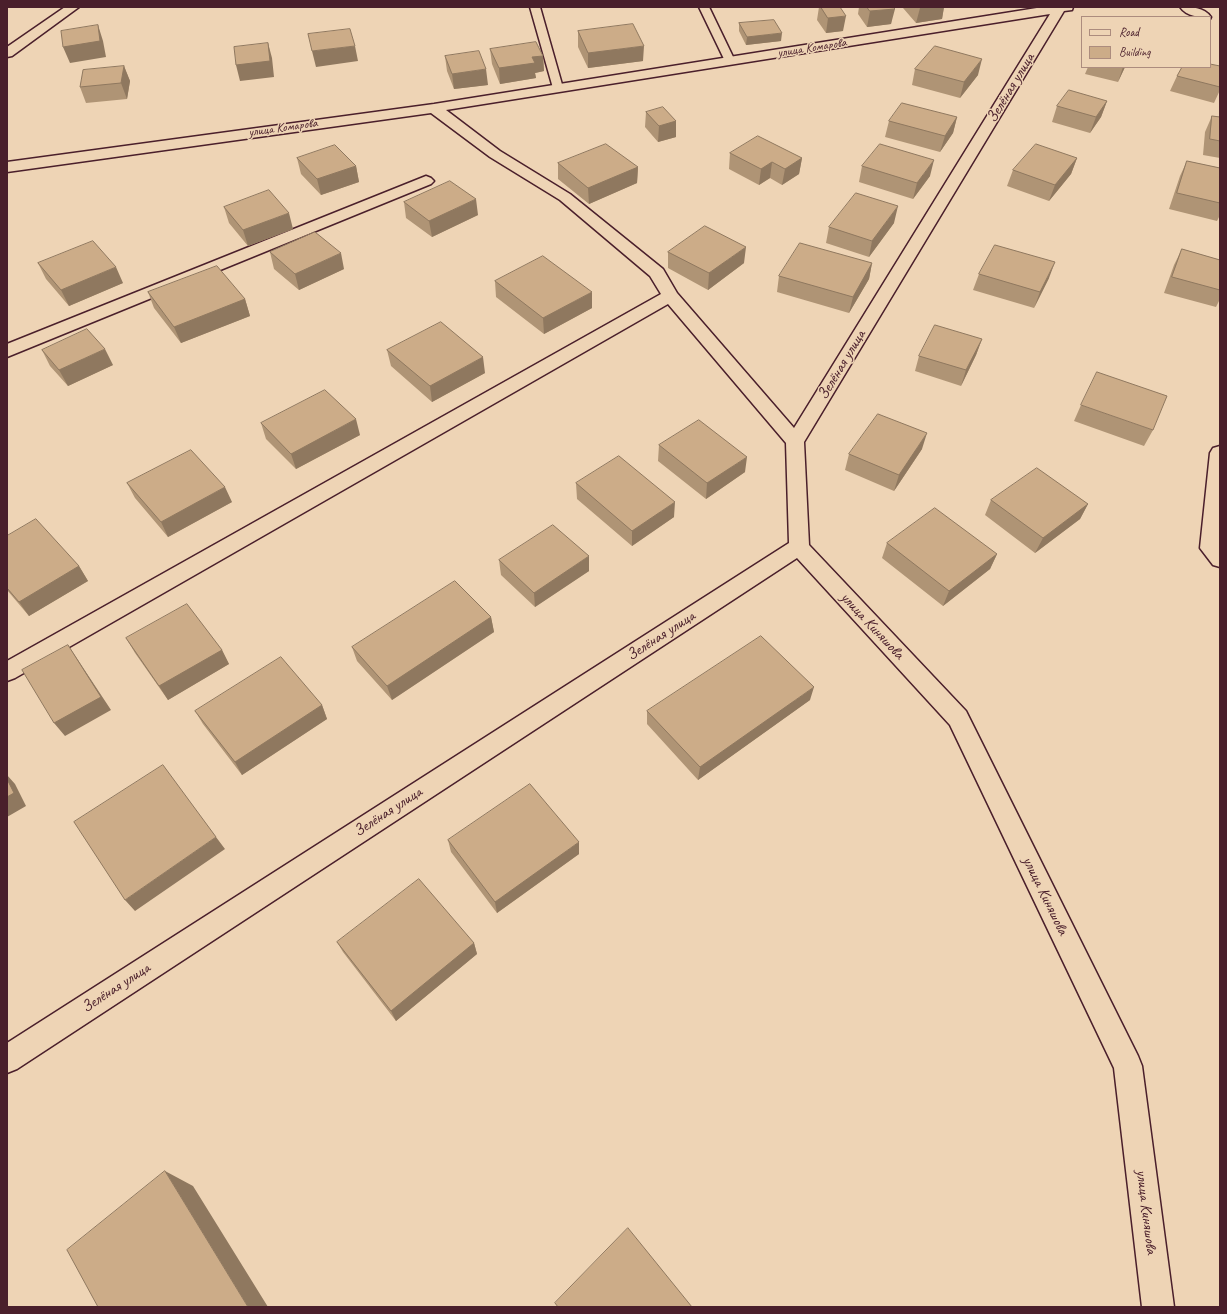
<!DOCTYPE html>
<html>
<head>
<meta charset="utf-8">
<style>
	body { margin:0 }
	#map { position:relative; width:1227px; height:1314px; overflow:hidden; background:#eed4b5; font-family:Caveat,sans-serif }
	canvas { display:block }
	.frame { position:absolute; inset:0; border:8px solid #4a1f2b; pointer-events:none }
	.legend { position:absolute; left:1081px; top:16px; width:130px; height:52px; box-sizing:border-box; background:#eed4b5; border:1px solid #ac8c7e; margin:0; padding:5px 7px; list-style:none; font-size:12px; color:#4a1f2b }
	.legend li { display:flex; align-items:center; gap:8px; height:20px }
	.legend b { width:20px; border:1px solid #ac8c7e }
</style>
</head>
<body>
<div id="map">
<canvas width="1227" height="1314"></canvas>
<div class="frame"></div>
<ul class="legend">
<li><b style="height:5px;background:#eed4b5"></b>Road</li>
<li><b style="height:11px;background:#ccac88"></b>Building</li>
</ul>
</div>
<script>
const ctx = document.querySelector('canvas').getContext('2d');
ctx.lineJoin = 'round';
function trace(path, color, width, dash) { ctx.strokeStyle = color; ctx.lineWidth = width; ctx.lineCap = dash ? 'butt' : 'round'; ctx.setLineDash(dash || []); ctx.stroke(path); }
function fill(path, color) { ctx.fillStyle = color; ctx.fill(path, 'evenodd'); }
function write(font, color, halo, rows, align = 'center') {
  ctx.font = font + ' Caveat,sans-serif'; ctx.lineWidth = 3; ctx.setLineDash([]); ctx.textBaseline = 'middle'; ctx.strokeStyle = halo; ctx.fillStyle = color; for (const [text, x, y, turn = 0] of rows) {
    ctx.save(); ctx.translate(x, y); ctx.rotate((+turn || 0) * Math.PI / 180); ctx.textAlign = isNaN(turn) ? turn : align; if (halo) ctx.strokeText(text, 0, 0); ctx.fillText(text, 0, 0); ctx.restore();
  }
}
const service = new Path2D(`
	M530 7H540L563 88 562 90 558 91 553 88Z
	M699 7H709L735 61 734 63H726L725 61Z`);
const minor = new Path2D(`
	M65 7H79L12 56 7 57V47Z
	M1043 7H1073L1072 10 1064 11 804 442 809 545 966 711 1138 1056 1142 1066 1174 1307H1142L1114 1068 950 725 797 558 17 1069 7 1073V1043L789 543 786 443 668 304 15 678 7 681V661L661 294 650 276 560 200 490 157 431 113 7 172V162L434 104ZM1050 14 794 428 677 293 663 269 570 194 500 151 446 110Z
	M1180 7C1191 7 1204 7 1211 17L1210 19V17C1199 17 1187 17 1180 7Z
	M426 176 431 178 434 181 431 184 7 357V344Z
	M1220 446V567L1213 565 1200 548 1210 453 1213 448Z`);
const wall = new Path2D(`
	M819 7H840L843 31 826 33 817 20Z
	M859 7H893L891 24 867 27 858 14Z
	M903 7H944L942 19 916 23 903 8Z
	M739 23 781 41 746 45 739 31Z
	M578 31 643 61 588 68 578 47Z
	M490 49 543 56 544 71 535 73 536 78 500 84 492 64Z
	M445 56 488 85 454 89 447 71Z
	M124 66 130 81 127 99 86 103 80 87Z
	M1220 66V90L1214 103 1170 91 1177 76Z
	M1088 67H1125L1118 82 1085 74Z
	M915 69 978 75 960 98 912 85Z
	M1107 101 1101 117 1090 133 1052 122 1057 106Z
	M646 112 676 121V137L658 142 645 127Z
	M1212 116 1220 117V158L1203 155 1205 132Z
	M957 117 953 133 940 152 885 137 889 121Z
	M730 153 802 158 799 174 782 185 770 178 759 185 729 169Z
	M297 158 356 166 359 182 321 195 301 174Z
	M1077 158 1071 174 1049 201 1007 186 1013 170Z
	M1187 161 1220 168V215L1217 221 1169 209 1180 176Z
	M558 163 638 167 637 183 589 204 558 179Z
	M862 166 930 176 913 199 859 182Z
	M404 202 478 215 432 237 406 218Z
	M224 207 293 229 248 246 229 223Z
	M894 223 869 257 826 243 829 227Z
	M1182 249 1220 260V299L1216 307 1164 293 1174 265Z
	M270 252 344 269 299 290 274 269Z
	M668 252 744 263 708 290 668 268Z
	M38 263 123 283 69 306 46 279Z
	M872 263 869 279 849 313 777 292 779 276Z
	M979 274 1049 278 1034 308 973 290Z
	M495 281 592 308 544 334 496 297Z
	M148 292 245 299 250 316 181 343 154 308Z
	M982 339 976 355 961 386 915 371 919 356Z
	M42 350 113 365 68 386 50 366Z
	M387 350 485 373 432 402 391 366Z
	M1081 405 1153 430 1144 446 1074 421Z
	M261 423 360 435 296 469 266 439Z
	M659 445 745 472 706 499 658 461Z
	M922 449 894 491 845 470 849 454Z
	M127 483 232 502 168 537 135 498Z
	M576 483 674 517 632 546 577 499Z
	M991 500 1088 504 1080 519 1035 553 985 515Z
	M7 536 79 566 88 581 29 616 7 590Z
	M887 543 997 554 990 569 943 606 882 558Z
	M499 560 589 571 535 607 501 575Z
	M491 617 494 632 392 700 357 661 352 647Z
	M126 638 222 650 229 664 168 700 135 653Z
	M810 700 698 780 647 724V711Z
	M322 705 327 719 242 775 203 724 195 711Z
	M448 840 579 854 497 913 451 852Z
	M337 942 474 943 477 954 396 1021 343 952Z`);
const shadedWall = new Path2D(`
	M924 7H944L942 19 916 23 920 8Z
	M895 9 891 24 867 27 870 11Z
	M846 16 843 31 826 33 828 18Z
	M98 25 103 41 106 57 70 63 63 47Z
	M782 33 781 41 746 45 747 37Z
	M268 43 272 58 274 77 240 81 236 65Z
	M355 46 358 61 316 67 312 51Z
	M644 46 643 61 588 68V53Z
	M543 56 544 71 535 73 536 78 500 84 499 68 532 57Z
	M982 59 978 75 960 98 964 82Z
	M124 66 130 81 127 99 121 83Z
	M1123 67H1125L1118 82Z
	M486 69 488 85 454 89 452 74Z
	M1107 101 1101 117 1090 133 1096 117Z
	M957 117 953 133 940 152 945 136Z
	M676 121V137L658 142 659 126Z
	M802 158 799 174 782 185 785 169Z
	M1077 158 1071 174 1049 201 1055 185Z
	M934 160 930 176 913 199 917 183Z
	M772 162 770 178 759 185 761 169Z
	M356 166 359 182 321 195 317 179Z
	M638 167 637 183 589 204 588 188Z
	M476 199 478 215 432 237 429 221Z
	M898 206 894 223 869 257 872 241Z
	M289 213 293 229 248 246 243 230Z
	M746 247 744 263 708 290 709 273Z
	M341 253 344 269 299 290 295 274Z
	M1055 262 1049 278 1034 308 1040 292Z
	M872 263 869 279 849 313 853 297Z
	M116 267 123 283 69 306 61 290Z
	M592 292V308L544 334 543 318Z
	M245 299 250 316 181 343 174 327Z
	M982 339 976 355 961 386 966 370Z
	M105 349 113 365 68 386 59 370Z
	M483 357 485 373 432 402 430 386Z
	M356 419 360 435 296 469 291 454Z
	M927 433 922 449 894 491 899 475Z
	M747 457 745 472 706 499 707 483Z
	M225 487 232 502 168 537 161 522Z
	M675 502 674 517 632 546V531Z
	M1088 504 1080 519 1035 553 1043 538Z
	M997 554 990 569 943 606 949 591Z
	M589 556V571L535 607 534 593Z
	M79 566 88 581 29 616 19 602Z
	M491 617 494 632 392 700 387 686Z
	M68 645 78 660 111 710 65 736 54 723Z
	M222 650 229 664 168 700 159 686Z
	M814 687 810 700 698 780 700 767Z
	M322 705 327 719 242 775 235 762Z
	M7 775 15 784 26 806 7 817Z
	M216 837 225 849 135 911 125 900Z
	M579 842V854L497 913 495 902Z
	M474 943 477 954 396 1021 391 1011Z
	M165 1171 193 1186 268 1307H248Z`);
const building = new Path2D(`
	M821 7H840L846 16 828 18Z
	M867 7H893L895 9 870 11Z
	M774 20 782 33 747 37 739 23Z
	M633 24 644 46 588 53 578 31Z
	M98 25 100 41 63 47 61 31Z
	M350 29 355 46 312 51 308 34Z
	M536 42 543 56 532 57 535 63 499 68 490 49Z
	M268 43 270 61 236 65 234 47Z
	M935 46 982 59 964 82 915 69Z
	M479 51 486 69 452 74 445 56Z
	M1210 64 1220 66V87L1177 76 1182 67H1210Z
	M124 66 121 83 80 87 83 70Z
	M1069 90 1107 101 1096 117 1057 106Z
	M902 103 957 117 945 136 889 121Z
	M663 107 676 121 659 126 646 112Z
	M1212 116 1220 117V141L1210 139Z
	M758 136 802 158 785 169 772 162 761 169 730 153Z
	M606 144 638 167 588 188 558 163Z
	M880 144 934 160 917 183 862 166Z
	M1036 144 1077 158 1055 185 1013 170Z
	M335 145 356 166 317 179 297 158Z
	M1187 161 1220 168V203L1177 193Z
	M450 181 476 199 429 221 404 202Z
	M269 190 289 213 243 230 224 207Z
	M856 193 898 206 872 241 829 227Z
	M705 226 746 247 709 273 668 252Z
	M315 232 341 253 295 274 270 252Z
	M93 241 116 267 61 290 38 263Z
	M800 243 872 263 853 297 779 276Z
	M995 245 1055 262 1040 292 979 274Z
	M1182 249 1220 260V290L1172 277Z
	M543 256 592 292 543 318 495 281Z
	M217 266 245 299 174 327 148 292Z
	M441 322 483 357 430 386 387 350Z
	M935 325 982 339 966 370 919 356Z
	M87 329 105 349 59 370 42 350Z
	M1097 372 1167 396 1153 430 1081 405Z
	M325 390 356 419 291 454 261 423Z
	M878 414 927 433 899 475 849 454Z
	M699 420 747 457 707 483 659 445Z
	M191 450 225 487 161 522 127 483Z
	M619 456 675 502 632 531 576 483Z
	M1037 468 1088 504 1043 538 991 500Z
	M935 508 997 554 949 591 887 543Z
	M36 519 79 566 19 602 7 588V536Z
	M553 525 589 556 534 593 499 560Z
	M455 581 491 617 387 686 352 647Z
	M187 604 222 650 159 686 126 638Z
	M761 636 814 687 700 767 647 711Z
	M68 645 101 697 54 723 22 670Z
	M281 657 322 705 235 762 195 711Z
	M163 765 216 837 125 900 74 822Z
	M7 779 14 793 7 797Z
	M530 784 579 842 495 902 448 840Z
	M419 879 474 943 391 1011 337 942Z
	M165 1171 248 1307H98L67 1250Z
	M628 1228 692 1307H558L555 1303Z`);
const farStreetnames = [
	["улица Комарова",812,48,-9],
	["улица Комарова",283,128,-8]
];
const streetNames = [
	["Зелёная улица",1011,88,-59],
	["Зелёная улица",842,365,-59],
	["улица Киняшова",872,626,47],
	["Зелёная улица",661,636,-33],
	["Зелёная улица",388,812,-33],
	["улица Киняшова",1045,896,64],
	["Зелёная улица",116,988,-33],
	["улица Киняшова",1146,1212,83]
];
trace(service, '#4a1f2b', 3);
trace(minor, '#4a1f2b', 3);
fill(service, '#eed4b5');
fill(minor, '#eed4b5');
fill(wall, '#af9475');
fill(shadedWall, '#8f785f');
fill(building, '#ccac88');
trace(building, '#8f785f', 1);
write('13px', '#4a1f2b', '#eed4b5', farStreetnames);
write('16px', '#4a1f2b', '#eed4b5', streetNames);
</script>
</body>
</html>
